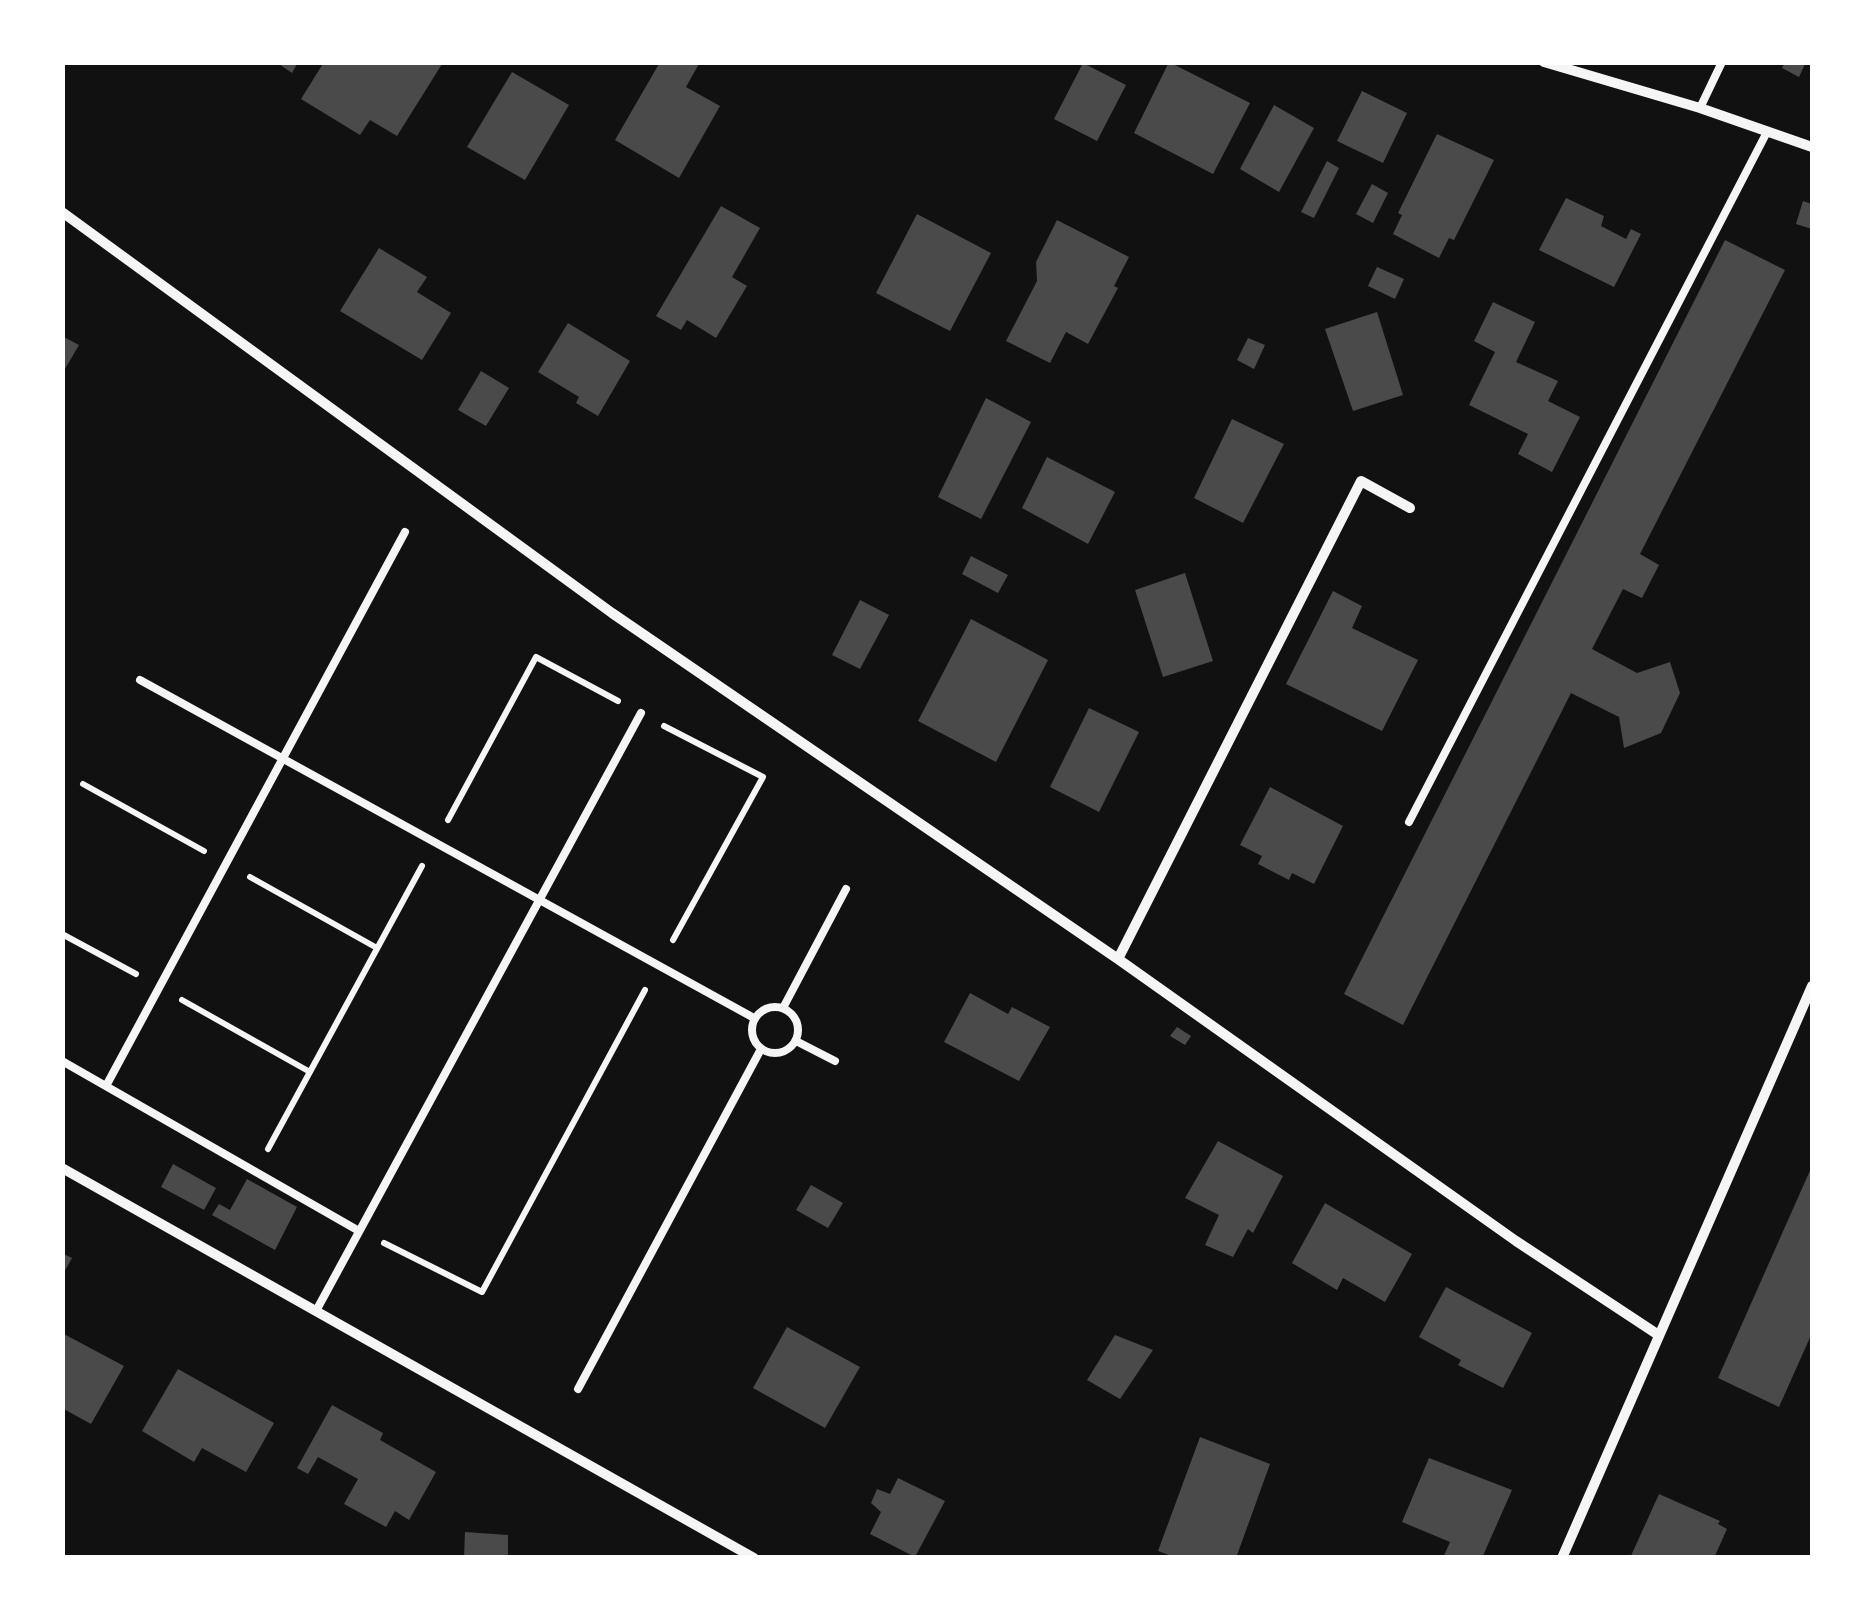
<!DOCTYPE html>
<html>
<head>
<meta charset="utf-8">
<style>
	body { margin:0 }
	#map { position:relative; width:1875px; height:1620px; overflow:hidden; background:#111; font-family:Helvetica,sans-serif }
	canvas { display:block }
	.frame { position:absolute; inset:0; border:65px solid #fff; pointer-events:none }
</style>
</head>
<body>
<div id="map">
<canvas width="1875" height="1620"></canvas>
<div class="frame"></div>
</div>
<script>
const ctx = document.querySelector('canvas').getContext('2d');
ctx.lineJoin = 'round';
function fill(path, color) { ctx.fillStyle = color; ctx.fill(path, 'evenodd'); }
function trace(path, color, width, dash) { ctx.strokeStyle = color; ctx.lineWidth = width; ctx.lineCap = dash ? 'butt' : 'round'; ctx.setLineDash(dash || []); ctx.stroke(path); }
const building = new Path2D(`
	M276 62H298L292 73Z
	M324 62H440L442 64 397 136 370 120 360 135 301 99Z
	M660 62H700L686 87 720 106 679 178 615 140Z
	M1169 62 1250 103 1213 174 1134 133Z
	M1785 62H1806L1799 77 1782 68Z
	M1083 63 1126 85 1097 141 1054 119Z
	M512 72 569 105 525 180 467 147Z
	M1362 91 1407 113 1383 163 1337 141Z
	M1274 105 1314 128 1279 192 1240 169Z
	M1437 134 1494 160 1454 240 1449 238 1439 258 1393 234 1402 215 1398 213Z
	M1327 161 1339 168 1314 218 1301 212Z
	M1372 184 1388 193 1373 223 1356 214Z
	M1566 198 1604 216 1601 226 1626 239 1631 229 1641 234 1614 287 1539 250Z
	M1803 201 1812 204V229L1796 224Z
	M721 206 760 228 732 277 747 286 716 338 687 320 681 330 656 316Z
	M917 214 991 253 950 331 876 293Z
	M1057 220 1129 257 1114 286 1118 288 1088 344 1066 332 1050 363 1006 341 1037 281 1036 262Z
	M1725 240 1785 270 1640 554 1659 565 1642 598 1623 589 1592 649 1637 673 1670 662 1680 693 1661 733 1624 748 1619 717 1571 693 1403 1025 1344 994Z
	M379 248 427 277 417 292 451 313 422 360 340 311Z
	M1377 267 1404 279 1395 299 1368 286Z
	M1493 302 1535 322 1516 362 1558 381 1548 401 1580 417 1552 472 1518 454 1528 434 1469 405 1495 352 1474 341Z
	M1377 312 1403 395 1353 411 1325 329Z
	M568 323 630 361 598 416 576 403 579 397 538 372Z
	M62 336 79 345 62 374Z
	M1248 338 1265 345 1254 369 1237 360Z
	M481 371 509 388 486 426 458 410Z
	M986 398 1031 422 981 519 938 497Z
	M1232 419 1284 444 1243 523 1194 498Z
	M1047 457 1115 492 1088 544 1022 508Z
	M971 556 1008 575 998 593 962 574Z
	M1185 573 1213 661 1163 677 1135 590Z
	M1333 591 1362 606 1352 628 1418 660 1382 731 1286 684Z
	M860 600 889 615 860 669 832 655Z
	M971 619 1048 660 996 762 918 721Z
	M1089 708 1139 732 1099 812 1050 787Z
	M1270 787 1343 826 1314 884 1292 873 1289 880 1258 864 1262 856 1240 845Z
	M970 993 1008 1014 1012 1007 1050 1027 1019 1081 944 1042Z
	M1177 1027 1191 1036 1185 1045 1170 1036Z
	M1218 1141 1283 1176 1253 1233 1248 1229 1233 1257 1205 1245 1219 1215 1185 1198Z
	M173 1164 216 1188 204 1210 161 1187Z
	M1812 1166V1333L1779 1407 1718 1378Z
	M247 1179 297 1207 275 1250 212 1215 219 1204 230 1210Z
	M811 1185 843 1203 828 1228 796 1210Z
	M1325 1203 1412 1254 1385 1302 1343 1278 1337 1290 1292 1263Z
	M62 1253 72 1258 62 1276Z
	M1446 1287 1532 1333 1503 1388 1458 1365 1461 1360 1419 1337Z
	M787 1327 860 1367 825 1428 753 1388Z
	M62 1333 124 1366 91 1424 62 1408Z
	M1115 1335 1153 1350 1120 1399 1087 1380Z
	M178 1369 274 1423 246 1472 202 1448 194 1462 142 1431Z
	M332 1405 383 1433 380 1440 436 1472 409 1520 395 1511 386 1527 344 1504 358 1479 318 1457 308 1474 297 1468Z
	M1200 1437 1270 1464 1236 1558H1177L1158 1551Z
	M1429 1458 1512 1490 1482 1558H1443L1450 1542 1402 1522Z
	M898 1478 945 1501 915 1557 870 1534 881 1512 871 1503 877 1489 890 1494Z
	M1659 1494 1720 1521 1718 1524 1727 1529 1714 1558H1630Z
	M465 1532 508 1535V1558H464Z`);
const path = new Path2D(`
	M664 726 763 777 673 940
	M83 784 204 851
	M448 820 536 657 618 701
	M250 877 377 948
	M62 934 136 974
	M182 1000 310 1072
	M268 1149 422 866
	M384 1243 482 1292 645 990`);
const service = new Path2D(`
	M1700 108 1722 62
	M140 680 754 1018
	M1409 822 1767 132
	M752 1030a23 23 0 1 1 46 0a23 23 0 1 1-46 0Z
	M783 1008 846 889
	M796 1041 835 1061
	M62 1061 359 1231
	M106 1086 405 532
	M316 1311 641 713
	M578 1389 761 1049`);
const minor = new Path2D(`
	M1544 62 1700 108 1812 147
	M62 212 612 613 1118 959 1516 1241 1657 1334
	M1118 959 1361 481 1410 508
	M62 1168 754 1558
	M1562 1558 1812 986`);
fill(building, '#4a4a4a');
trace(path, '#f5f5f5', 6);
trace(service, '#f5f5f5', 8);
trace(minor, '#f5f5f5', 10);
</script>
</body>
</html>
